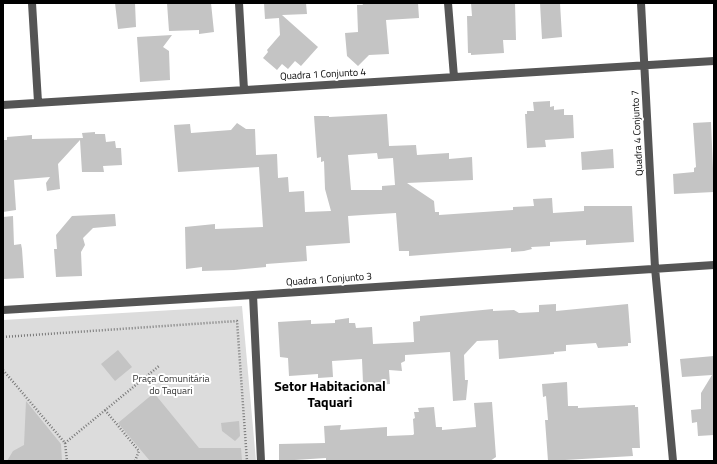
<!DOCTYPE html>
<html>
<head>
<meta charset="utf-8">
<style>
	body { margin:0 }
	#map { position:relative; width:717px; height:464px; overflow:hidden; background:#fff; font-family:"Titillium Web",sans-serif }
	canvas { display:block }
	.frame { position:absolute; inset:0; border:4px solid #000; pointer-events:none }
</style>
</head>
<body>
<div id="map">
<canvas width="717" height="464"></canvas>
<div class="frame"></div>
</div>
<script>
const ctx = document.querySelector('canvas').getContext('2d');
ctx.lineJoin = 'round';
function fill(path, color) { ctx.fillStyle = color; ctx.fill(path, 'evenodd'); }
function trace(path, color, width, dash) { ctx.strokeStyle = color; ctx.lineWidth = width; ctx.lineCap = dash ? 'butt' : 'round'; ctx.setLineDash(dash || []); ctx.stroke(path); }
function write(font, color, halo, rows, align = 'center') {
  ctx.font = font + ' "Titillium Web",sans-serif'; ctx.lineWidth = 4; ctx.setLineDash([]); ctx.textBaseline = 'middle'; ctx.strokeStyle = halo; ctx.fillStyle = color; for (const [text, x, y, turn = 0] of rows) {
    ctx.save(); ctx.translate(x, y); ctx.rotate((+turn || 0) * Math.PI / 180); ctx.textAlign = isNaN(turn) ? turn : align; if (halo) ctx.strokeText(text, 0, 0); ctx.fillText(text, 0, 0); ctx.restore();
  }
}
const green = new Path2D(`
	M242 306 256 461H3V320Z`);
const building = new Path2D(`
	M115 3H135L136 27 118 29Z
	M167 3H211L214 32 199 34V30L169 31Z
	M264 3H306L307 14 282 15 318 47 301 66 295 61 288 69 282 64 277 70 263 58 268 52 267 50 280 35 279 18 265 19Z
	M362 3H418L419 18 386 20 389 54 369 55 358 66 347 56 345 33 358 32 357 5H363Z
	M471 3H515L516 40H503L504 53 471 55V53H468L467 16H472Z
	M540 3H560L562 37 542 39Z
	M172 35 163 47 169 51 170 80 140 82 137 37Z
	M550 101V107L554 106V110L564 109V115H573L574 138 545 140 546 147 527 148 525 114H527V111H534L533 102Z
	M387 114 389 146 416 145 417 155 449 153V159L472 157 473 180 407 183 434 201 435 212H439V215L513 210V207L534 206 533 199 552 198 553 213 584 211V206H632L634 242 586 245V240L550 242V246L531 247 532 249 524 251 511 252V248L409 256V251H399L396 213 363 215 348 216 350 243 306 246 307 261 266 264V267L234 270 202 271V267L186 269 185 227 215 224V229L263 227 259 167 178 172 174 125 190 124 191 133 231 130 237 123 246 129H255L256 155 277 154 278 178 288 177 289 192 304 191 305 212 331 211 325 189 324 161 321 162V157L317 158 314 116H329V117ZM377 153 378 159 393 158 395 185 382 186V190H351L348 155Z
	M711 122 714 192 674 194 673 174 694 172V168L696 167 693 123Z
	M95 132V134H105L106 142 115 141 116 148H121L122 165 103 166 104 172H82L80 140 58 164 60 189 47 191 46 183 50 177 14 180 16 210 3 212V140H7V137L32 135V139L83 138 82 133Z
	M613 149 614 168 582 170 581 152Z
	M115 214 116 226 93 228 83 238 85 245 81 252 82 276 56 277 54 249H57L56 235 72 216Z
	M13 216 14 245 21 244 22 249 24 278 3 279V217Z
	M556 304V311L628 304 631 343H628V346L598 348 596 343 566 345V351L554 352V354L499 359 498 340 477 341 464 355 465 380H468L466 400 453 401 450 352 405 355V361L401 363 402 371 389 370 390 384 366 386 363 383 362 359 332 361 333 377 318 378V374L289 376 288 358 280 357 278 322 311 320V324L335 323V320L349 318V323H355L356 328 372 327 373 344 414 342 413 322 420 321V316L493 309V311L514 310 519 313 539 312V305Z
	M118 350 132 367 115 381 101 364Z
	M714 356V435L698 436 697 422 692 423 691 410 701 409V393L712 375 682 377 680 359Z
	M567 382 568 406H578V408L635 405V407H638L640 448H632L633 456 548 461 545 420H548L546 396 543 397 542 384Z
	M154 393 199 448H241L242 461H150L118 423Z
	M26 401 61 444 62 461H7L13 451 24 445Z
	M492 402 496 457 490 461H326V458L279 461V444L325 443 324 426 341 425 340 430 387 427V436L413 435 414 434 413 419 415 418 414 412H419L418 408 434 407 436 427H442V430L476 427 474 403Z
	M239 421 240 436 235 441 222 431 221 423Z`);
const path = new Path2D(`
	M3 337 237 321 247 461
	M3 370 65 443 67 461
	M105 410 139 451 135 461
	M65 443 159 366`);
const street = new Path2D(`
	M32 3 38 102
	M239 3 244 90
	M448 3 454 77
	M641 3 655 268 673 461
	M3 105 714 61
	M253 295 261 461
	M3 310 253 295 714 265`);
const streetNames = [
	["Quadra 1 Conjunto 4",323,75,-3],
	["Quadra 4 Conjunto 7",638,133,-93],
	["Quadra 1 Conjunto 3",329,280,-4]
];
const parkNames = [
	["Praça Comunitária",171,380],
	["do Taquari",171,392]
];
const districtNames = [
	["Setor Habitacional",330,388],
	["Taquari",330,404]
];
fill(green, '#dcdcdc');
fill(building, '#c4c4c4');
trace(path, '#777', 2.5, [1, 2]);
trace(street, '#555', 8);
write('10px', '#000', '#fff', streetNames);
write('10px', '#333', '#fff', parkNames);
write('bold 14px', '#000', '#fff', districtNames);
</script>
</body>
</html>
